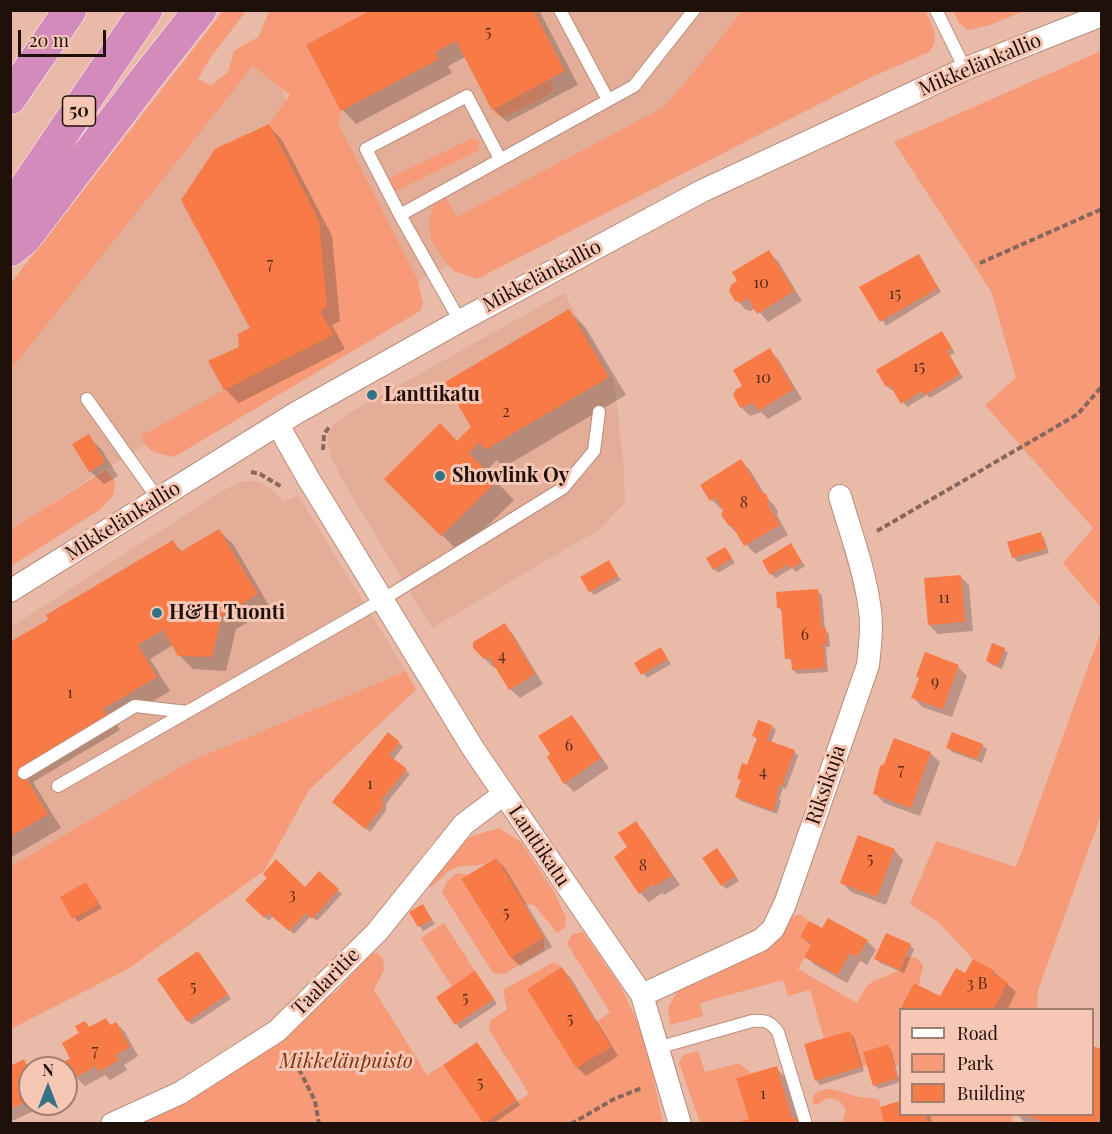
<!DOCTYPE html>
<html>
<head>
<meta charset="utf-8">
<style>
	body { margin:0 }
	#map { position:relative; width:1112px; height:1134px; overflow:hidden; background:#eabaa9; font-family:"Playfair Display",serif }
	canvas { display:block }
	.frame { position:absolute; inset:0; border:12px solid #20100a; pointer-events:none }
	.legend { position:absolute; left:899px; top:1008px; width:195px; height:108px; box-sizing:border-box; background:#f7c7b5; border:2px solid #a17e71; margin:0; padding:8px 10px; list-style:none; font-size:18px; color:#20100a }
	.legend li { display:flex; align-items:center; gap:12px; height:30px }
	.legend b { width:30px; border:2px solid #a17e71 }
	.north { position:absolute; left:18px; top:1056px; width:60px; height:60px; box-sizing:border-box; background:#f7c7b5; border:2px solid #a17e71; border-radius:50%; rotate:0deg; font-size:16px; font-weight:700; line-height:24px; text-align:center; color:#20100a }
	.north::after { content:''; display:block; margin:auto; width:21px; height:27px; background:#337286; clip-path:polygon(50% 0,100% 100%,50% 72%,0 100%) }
	.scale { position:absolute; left:18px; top:30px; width:88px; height:27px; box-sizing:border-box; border:3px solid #20100a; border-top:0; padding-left:8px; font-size:18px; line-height:21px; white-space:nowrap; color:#20100a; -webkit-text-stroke:4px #f7c7b5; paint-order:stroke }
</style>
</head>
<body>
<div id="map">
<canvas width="1112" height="1134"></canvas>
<div class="frame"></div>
<ul class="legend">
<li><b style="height:8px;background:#fff"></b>Road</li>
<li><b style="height:16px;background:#f79a77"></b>Park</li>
<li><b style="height:16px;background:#f77a47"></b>Building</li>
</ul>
<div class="north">N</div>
<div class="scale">20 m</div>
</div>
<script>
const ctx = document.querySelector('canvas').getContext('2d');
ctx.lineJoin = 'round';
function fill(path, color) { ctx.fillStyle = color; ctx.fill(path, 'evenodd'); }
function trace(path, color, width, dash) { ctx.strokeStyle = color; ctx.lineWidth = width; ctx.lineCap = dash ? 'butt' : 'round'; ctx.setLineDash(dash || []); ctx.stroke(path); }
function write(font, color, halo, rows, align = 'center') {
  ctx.font = font + ' "Playfair Display",serif'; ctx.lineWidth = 6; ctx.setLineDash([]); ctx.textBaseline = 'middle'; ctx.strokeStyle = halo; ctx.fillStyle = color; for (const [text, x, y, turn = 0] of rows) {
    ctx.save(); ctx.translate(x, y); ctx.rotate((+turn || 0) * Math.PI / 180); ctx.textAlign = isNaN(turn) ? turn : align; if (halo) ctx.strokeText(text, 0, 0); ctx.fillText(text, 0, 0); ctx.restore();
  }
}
const built = new Path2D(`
	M307 11H770L707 100 449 265 418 281 392 277 294 52Z
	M263 53 344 214 356 319 90 478 11 529V370Z
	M564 293 614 381 624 467 625 503 600 529 432 628 345 485 332 459 328 446V436L333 425 346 415Z
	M245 481H257L270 488 284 502 298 495 406 671 189 762 11 867V627L216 495 235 484Z`);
const green = new Path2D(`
	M223 11H246L211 57 198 79 211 85 228 72 234 51 252 40 258 38 269 11H371L306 45 341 111 338 123 418 281 423 303 420 311 174 457C156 453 149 454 141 436L224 390 333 335 320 311 327 307 319 221 269 124 290 95 253 66 11 370V283Z
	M742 11H925C932 25 941 38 929 52L872 77 477 279 454 271 444 260 431 240 429 222 434 204 446 198 457 217 664 107 702 62Z
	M953 11H1024L990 25 968 30 959 23Z
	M1101 51V608L1063 563 1093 528 985 405 1016 378 991 291 894 142Z
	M551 79 553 89 548 95 504 117 496 116 492 110Z
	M472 138 478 140 479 147 477 151 396 191 390 189 389 183 392 177Z
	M106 470 115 481 114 494 101 509 11 566V529Z
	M1101 631V815L1038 990 1037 1009H993L995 971 973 959 937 921 910 904 936 841 1016 867Z
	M406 671 416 690 309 790 265 870 128 969 11 1029 10 867 189 762Z
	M499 828 521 842 553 890 566 917 565 927 557 933 534 905 524 904 496 858C476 869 478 863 459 867 446 869 441 881 431 887L427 884 452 849 472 836Z
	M456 874H468L461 879 509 958 544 937V950L504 974 493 973 442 892 447 881Z
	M794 915H801L809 921 801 937 812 943 798 969 857 1003 866 987 872 982 900 970 906 956 916 958 923 965 919 985 914 983 901 1006 906 1009 900 1010V1065L894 1066 887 1044 863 1052 867 1065 861 1067 850 1032 824 1039 810 990 788 996 783 980 700 1003 703 1016 670 1025 668 1008 679 988 775 942Z
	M444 923 475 971 452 987 421 938Z
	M583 932 621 987 645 1039 663 1123 140 1124 319 1001 337 991 370 954 377 953 383 958 384 970 374 990 427 1075 443 1065 484 1123 529 1094 489 1030 490 1021 507 1009 503 990 554 962 562 967 528 989 576 1068 596 1022 610 1012 567 944 572 934Z
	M698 1051 705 1072 739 1063 751 1073 736 1078 749 1119 740 1121 741 1123H700L679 1063 683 1055Z
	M825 1089C837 1089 845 1093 855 1096 864 1099 872 1096 880 1101V1107L884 1123H842L846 1111C841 1097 827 1094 818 1105L812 1103 814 1094Z
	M924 1115H1012L1013 1123H927Z`);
const shadow = new Path2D(`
	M374 10H539L578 85 507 122 493 109 465 57 448 66 452 73 356 124 343 110 308 46Z
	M269 126 282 140 332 236 340 321 332 325 345 349 239 403 225 389 240 348 252 329Z
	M768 252 778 261 802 301 768 322 756 308 751 311 746 310 737 300 739 281Z
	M922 260 941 292 886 326 861 288Z
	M569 311 586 328 626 395 504 467 497 460 486 471 514 500 460 553 386 479 457 443 473 427Z
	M945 337 955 353 950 356 963 378 930 398 927 395 907 407 894 389 891 390 887 386Z
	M769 350 778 359 802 399 768 419 761 412 750 416 741 407 745 386Z
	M88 436 102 450 118 476 104 484 90 471Z
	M741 461 750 470 767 498 774 505 778 512 777 515 788 535 755 554 729 525 725 507 721 509 712 500 702 485Z
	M219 531 233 544 271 609 236 629 226 671 193 669 179 655 173 645 150 659 170 691 116 723 120 730 33 782 61 828 10 858V644L172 542 183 552Z
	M1040 534 1044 538 1049 553 1018 562 1014 558 1009 543Z
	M791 545 805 566 796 572 792 568 776 578 771 574Z
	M725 549 735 563 718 573 714 569Z
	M608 562 621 580 594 595 590 591Z
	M960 576 969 585 973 631 938 634 929 625Z
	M817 591 822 595 825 630 829 634 830 647H826L828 672 797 674 793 670V662L787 658 783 612 779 608Z
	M504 625 513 634 543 684 520 698 510 689 497 666 494 668 474 648Z
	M661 649 671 664 647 678 636 664Z
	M1004 649 1008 653 1002 669 992 665 987 661Z
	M958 667 967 676 952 717 922 707 913 697 920 679 918 677Z
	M571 717 580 726 609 768 574 792 565 783Z
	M772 726 776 730 771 743 794 751 798 756 786 789 783 788 779 800 781 801 777 814 741 801 737 797 742 782 738 778 748 767 758 740 754 736Z
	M399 743 403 747 393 760 410 774 386 804V811L370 832 338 806Z
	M982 745 987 749 982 763 952 752 948 748Z
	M930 753 940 762 920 816 884 803 875 793Z
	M635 823 644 832 680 885 664 895 662 893 649 902 640 893Z
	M894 850 903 860 886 905 851 892 842 883Z
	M721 854 739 881 726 889 722 885Z
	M496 859 505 868 552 947 520 966 511 957Z
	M319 873 342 894 317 921 311 916 294 934 273 916 269 921 247 900 305 889Z
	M86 884 102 908 78 922 62 897Z
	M423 906 435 924 423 931 411 912Z
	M823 930 867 941 876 950 867 965 860 961 847 983 815 965 806 956 812 946 802 937Z
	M910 945 914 949 904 973 880 963 876 959Z
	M202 957 231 999 192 1025 188 1021Z
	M562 969 571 978 618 1056 586 1076 577 1067Z
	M994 972 1016 992 1007 1010H906L941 998 966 975Z
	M479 977 497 1004 460 1029 438 997Z
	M106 1020 111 1026 116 1023 125 1032 138 1056 124 1065 127 1070 110 1080 105 1075 85 1086 76 1077 67 1062 72 1059 90 1028Z
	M850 1033 854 1037 864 1071 820 1085 816 1080Z
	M887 1046 891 1050 900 1082 879 1089 874 1085Z
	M481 1048 520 1105 493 1124H486L445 1066Z
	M1102 1051V1124H1026L1017 1114H1092Z
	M23 1061 30 1068V1104H49L10 1122V1067Z
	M776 1068 785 1077 797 1118 803 1124 750 1120Z
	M900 1102V1114H930L932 1124H886L881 1108Z`);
const building = new Path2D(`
	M371 10H533L565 71 492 110 456 41 435 52 439 59 341 111 306 45Z
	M269 124 319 221 327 307 320 311 333 335 224 390 208 361 239 347 238 334 250 328 181 200 215 149Z
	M769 250 794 291 757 314 748 298 741 303 735 301 729 291 731 285 737 281 732 272Z
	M919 254 938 288 880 322 859 287Z
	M569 309 609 377 485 450 480 442 469 453 497 481 441 536 384 479 440 423 457 441 471 427 445 382Z
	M942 331 952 348 947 351 960 374 925 395 922 391 901 404 890 385 886 387 876 370Z
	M770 348 794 389 758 411 753 403 740 408 733 395 736 389 742 386 733 370Z
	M89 434 105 462 89 472 72 444Z
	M741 459 762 493 766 494 769 501 768 505 780 525 744 546 733 527 728 525 721 515 723 510 716 498 710 501 700 485Z
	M219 529 258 594 222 616 212 657 178 656 163 630 138 645 157 677 103 709 107 716 20 768 48 814 10 837V642L48 620 46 615 173 540 180 552Z
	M1041 532 1046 549 1012 558 1007 542Z
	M791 543 802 562 790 569 788 564 770 575 762 561Z
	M725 547 732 558 713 570 706 558Z
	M609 560 618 576 589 592 580 577Z
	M961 575 965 622 928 625 924 578Z
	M818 589 822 628H826L827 644H823L825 668 792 670 791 658 785 659 781 608H777L776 592Z
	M505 623 535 674 509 690 489 657 484 659 473 648V642Z
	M992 643 1005 648 998 666 986 661Z
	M661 647 668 659 641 675 634 663Z
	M925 652 959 665 943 709 911 698 919 678 916 676Z
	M572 715 601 758 564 784 547 757 550 754 538 736Z
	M758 720 772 725 767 740 795 750 782 786 779 785 776 795 778 796 773 811 735 797 741 780 737 779 742 763 747 765 757 738 752 736Z
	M388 732 400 742 389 755 407 769 382 799 383 807 365 829 332 802Z
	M952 732 983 744 977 759 946 748Z
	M894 738 931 752 911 808 873 794 880 766 884 764Z
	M636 821 672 875 654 887 653 884 639 894 614 857 627 847 618 833Z
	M858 835 895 849 877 897 840 883Z
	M717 848 736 876 721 886 702 858Z
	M496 858 544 937 510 958 461 879Z
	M276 859 305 887 319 871 339 889 312 919 306 913 289 931 268 913 264 918 245 900 267 878 263 874Z
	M86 882 99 904 72 919 60 897Z
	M423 904 432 920 418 927 409 912Z
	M828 918 868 940 857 957 850 953 838 975 804 957 812 943 800 937 809 921 822 928Z
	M886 933 911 944 900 970 874 959Z
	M198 951 228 994 187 1022 157 979Z
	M973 959 995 971 993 974 1008 982 993 1010H906L901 1007 914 983 940 996 956 968 965 973Z
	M562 967 611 1047 576 1068 527 989Z
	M475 971 494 999 455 1025 436 997Z
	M106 1018 110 1025 116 1022 130 1047 116 1055 119 1060 99 1072 96 1066 74 1078 65 1061 70 1059 62 1043 79 1033 75 1026 85 1021 89 1027Z
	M850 1031 861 1067 815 1081 804 1044Z
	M477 1042 517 1100 484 1124 443 1065Z
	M888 1044 898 1078 873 1086 863 1052Z
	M1092 1046 1102 1049V1110L1097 1124H1052L1024 1115 1092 1114Z
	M24 1059 30 1073V1100L10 1109V1066Z
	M777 1066 792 1119 798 1117 800 1124H741L740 1121 749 1119 736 1078Z
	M900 1101V1114H924L927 1124H884L880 1107Z`);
const path = new Path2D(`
	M980 263 1102 209
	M323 450 324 434 330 426
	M251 472 260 474 282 487
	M877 531 1078 414 1102 386
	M291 1053 315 1101 319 1124
	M571 1124 614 1099 642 1088`);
const service = new Path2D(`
	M560 10 608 100
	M936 10 965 69
	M400 215 366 149 467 96 500 159
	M460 321 400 215 634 86 694 10
	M87 399 158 499
	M24 773 135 706 187 712
	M58 786 382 600 563 488 594 451 599 412
	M657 1048 752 1021C765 1020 770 1021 778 1032L806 1124`);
const minor = new Path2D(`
	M278 425 308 478 474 750 642 995 680 1124
	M10 591 296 413 460 321 702 191 965 69 1102 15
	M642 995 761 940 773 929 785 904 868 665C870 645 873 624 869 604 864 568 850 531 840 496
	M112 1124 180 1093 277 1031 377 932 464 824 504 794`);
const trunk = new Path2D(`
	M10 98 70 10
	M10 211 146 10
	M10 250 25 238 148 76 200 10`);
const markers = [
	[372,395,6,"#337286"],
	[440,476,6,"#337286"],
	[157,613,6,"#337286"]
];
const numberNames = [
	["5",488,32],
	["7",270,264],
	["10",761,283],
	["15",895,294],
	["15",919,367],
	["10",763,378],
	["2",506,412],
	["8",744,503],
	["11",944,598],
	["6",805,635],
	["4",502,656],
	["9",935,682],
	["1",70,693],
	["6",569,746],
	["7",901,770],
	["4",763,772],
	["1",370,784],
	["5",870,859],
	["8",643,866],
	["3",292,895],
	["5",506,913],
	["3 B",977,984],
	["5",193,987],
	["5",465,998],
	["5",570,1019],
	["7",95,1051],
	["5",480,1083],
	["1",763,1094]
];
const shields = [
	[79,111,33]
];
const shieldNames = [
	["50",79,111]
];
const streetNames = [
	["Mikkelänkallio",980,65,-23],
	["Mikkelänkallio",542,276,-28],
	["Mikkelänkallio",123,521,-32],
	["Riksikuja",826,785,-71],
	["Lanttikatu",539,846,56],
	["Taalaritie",326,982,-45]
];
const poiNames = [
	["Lanttikatu",384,395],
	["Showlink Oy",452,476],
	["H&H Tuonti",169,613]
];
const parkNames = [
	["Mikkelänpuisto",346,1062]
];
fill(built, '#e3ad98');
fill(green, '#f79a77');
fill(shadow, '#0003');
fill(building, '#f77a47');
trace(service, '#ba8d7c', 14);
trace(minor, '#ba8d7c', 24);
trace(trunk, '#fff', 34);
trace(path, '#88675c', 4, [6, 3]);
trace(service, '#fff', 12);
trace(minor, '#fff', 22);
trace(trunk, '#d28bba', 33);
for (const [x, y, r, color] of markers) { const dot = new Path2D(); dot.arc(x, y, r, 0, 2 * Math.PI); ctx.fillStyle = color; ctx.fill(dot); trace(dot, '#f7c7b5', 2); }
write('16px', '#562a19', null, numberNames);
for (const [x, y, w] of shields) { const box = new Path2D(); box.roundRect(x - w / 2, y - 15, w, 30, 4.5); ctx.fillStyle = '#f7c7b5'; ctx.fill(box); trace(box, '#20100a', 1.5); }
write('bold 18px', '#20100a', null, shieldNames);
write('20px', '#20100a', '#f7c7b5', streetNames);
write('bold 20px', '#20100a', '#f7c7b5', poiNames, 'left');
write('italic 20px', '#80310d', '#f7c7b5', parkNames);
</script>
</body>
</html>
